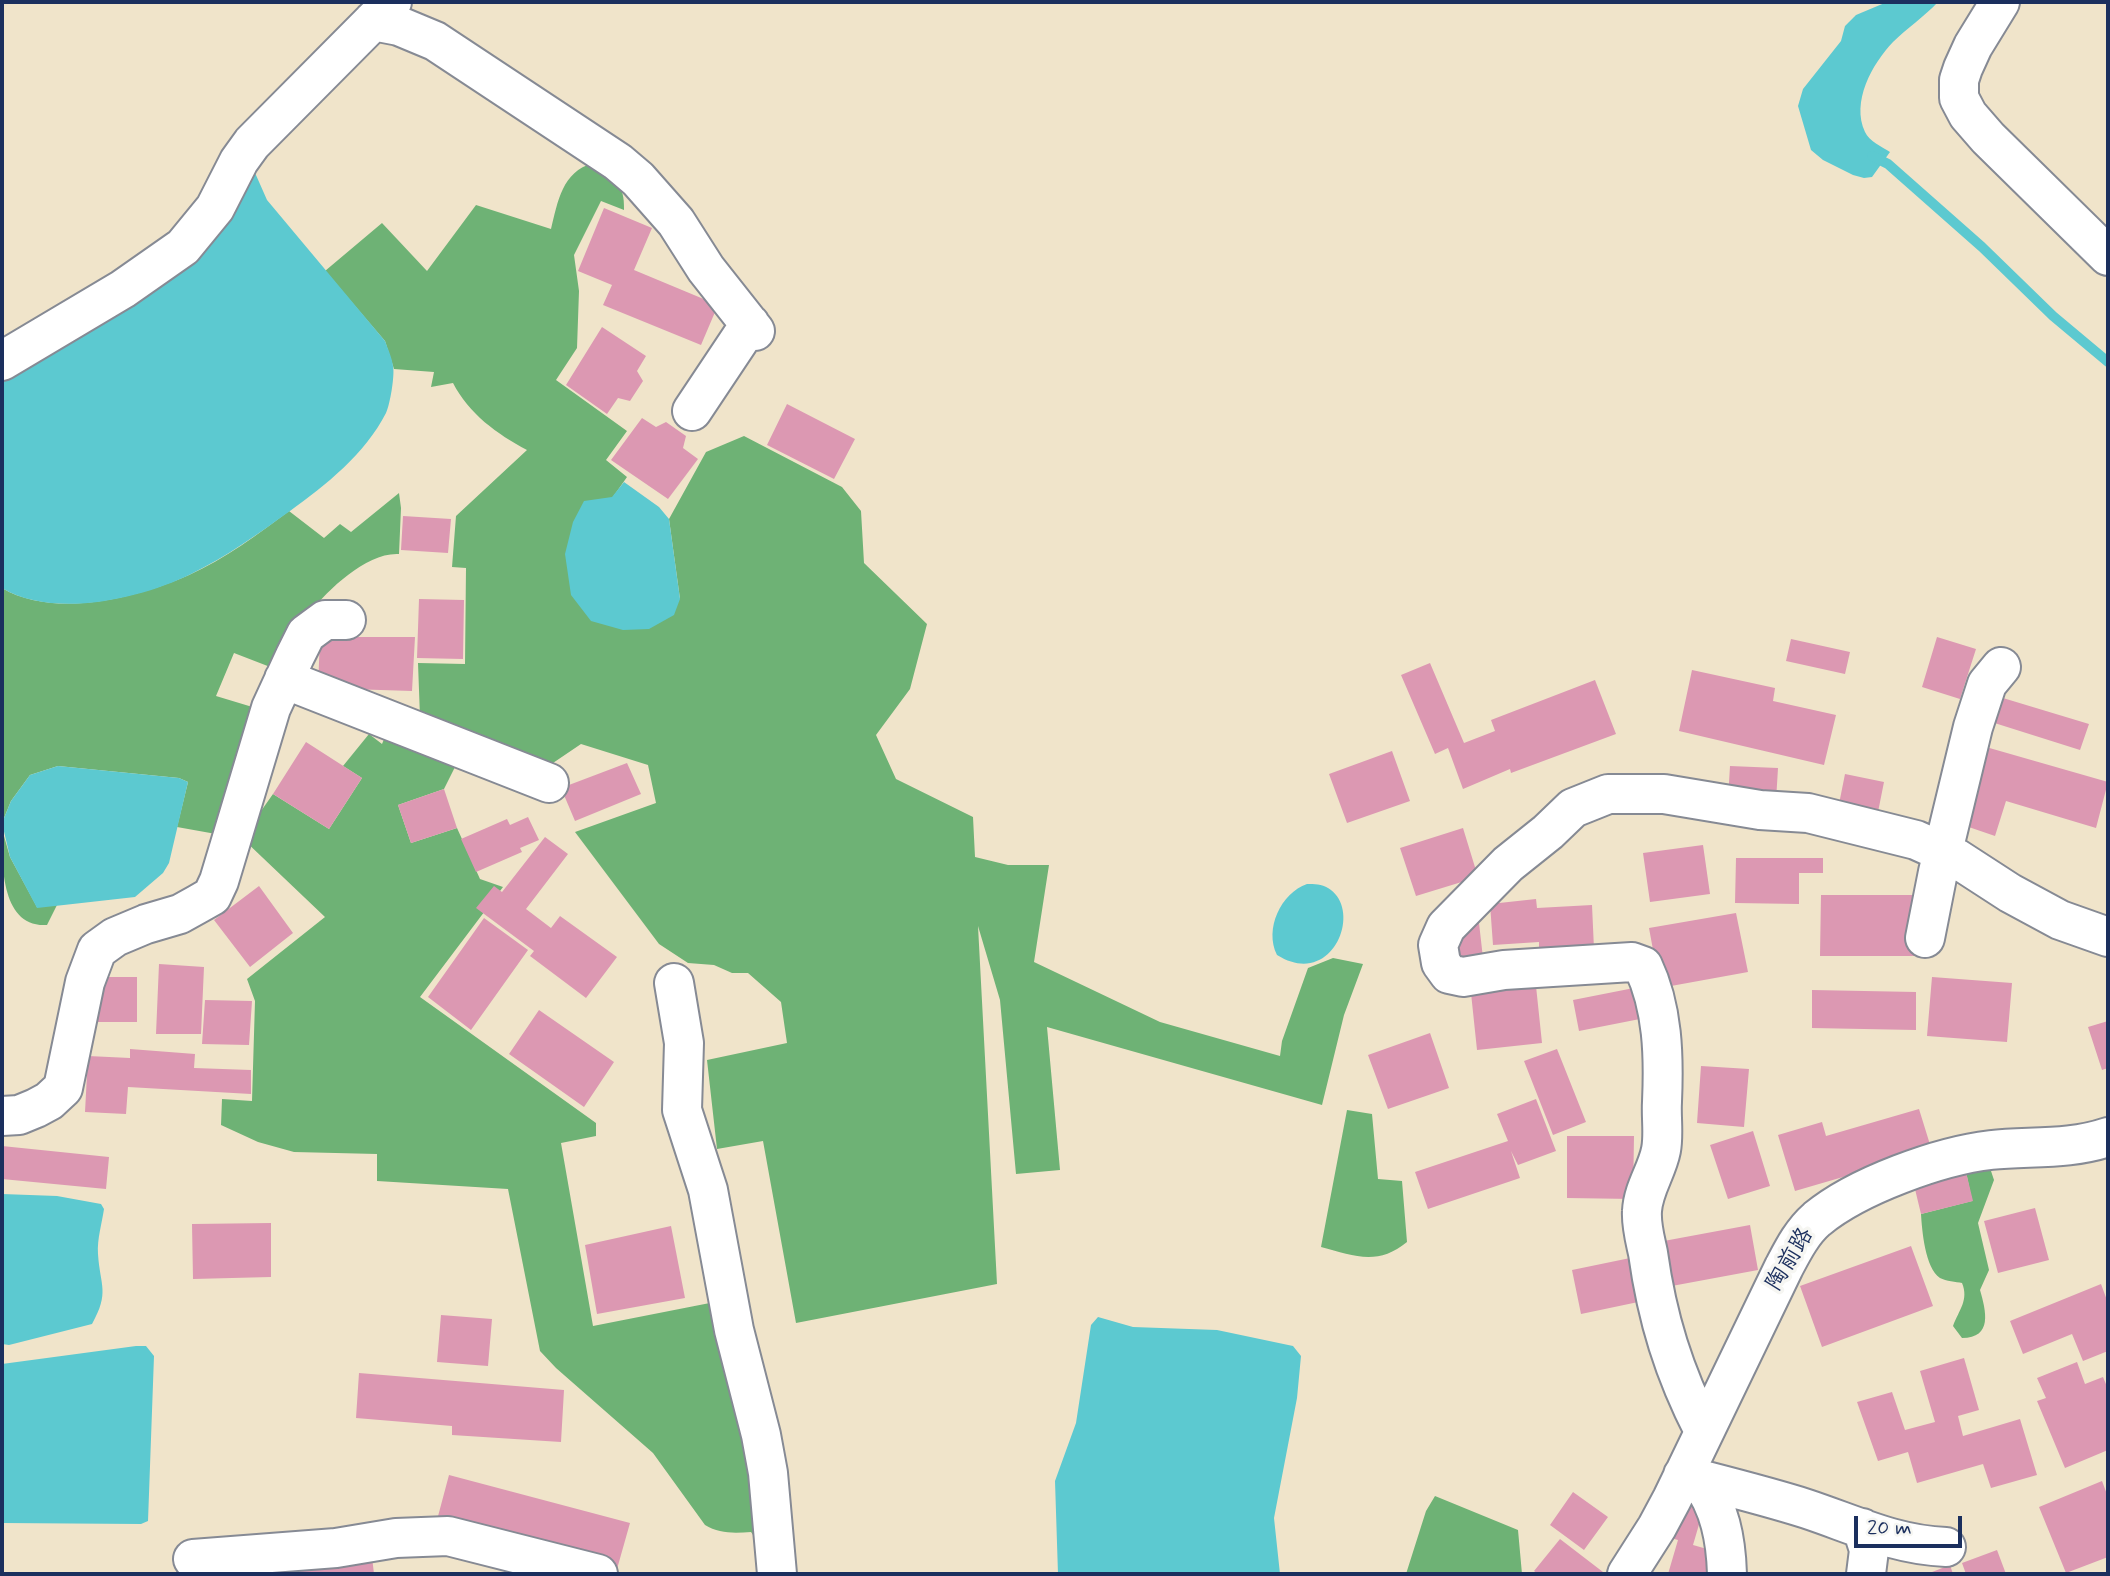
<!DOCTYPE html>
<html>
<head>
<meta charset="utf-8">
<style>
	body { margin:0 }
	#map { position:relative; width:2110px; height:1576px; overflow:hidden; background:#f0e4ca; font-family:Mynerve,sans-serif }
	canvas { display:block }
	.frame { position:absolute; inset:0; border:4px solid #1b2f5e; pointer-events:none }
	.scale { position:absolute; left:1854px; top:1516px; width:108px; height:32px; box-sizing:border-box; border:4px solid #1b2f5e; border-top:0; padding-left:9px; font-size:21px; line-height:24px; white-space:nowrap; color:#1b2f5e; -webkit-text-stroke:5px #f6f6f2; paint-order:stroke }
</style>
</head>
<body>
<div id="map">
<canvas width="2110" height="1576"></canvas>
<div class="frame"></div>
<div class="scale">20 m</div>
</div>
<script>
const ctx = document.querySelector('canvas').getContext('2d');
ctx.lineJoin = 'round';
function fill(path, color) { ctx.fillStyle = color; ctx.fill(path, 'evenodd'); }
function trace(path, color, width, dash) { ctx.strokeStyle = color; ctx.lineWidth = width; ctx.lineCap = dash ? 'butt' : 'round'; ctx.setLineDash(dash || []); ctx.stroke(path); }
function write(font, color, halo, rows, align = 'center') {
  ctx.font = font + ' Mynerve,"LXGW WenKai TC",sans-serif'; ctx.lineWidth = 7; ctx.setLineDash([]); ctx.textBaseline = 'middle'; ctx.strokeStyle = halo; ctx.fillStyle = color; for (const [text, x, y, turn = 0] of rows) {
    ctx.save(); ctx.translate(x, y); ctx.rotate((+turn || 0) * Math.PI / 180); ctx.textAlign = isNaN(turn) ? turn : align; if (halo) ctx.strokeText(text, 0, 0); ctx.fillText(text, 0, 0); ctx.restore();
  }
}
const forest = new Path2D(`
	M593 163C614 178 625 183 624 210L601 201 574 255 579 291 577 348 556 380 627 431 606 460 627 477 613 497 680 599 669 519 706 452 744 436 842 487 861 511 864 563 927 624 910 689 876 735 896 779 973 817 975 857 1008 865H1049L1034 962 1160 1022 1280 1056 1282 1041 1308 968 1333 958 1363 964 1344 1015 1322 1105 1047 1027 1060 1170 1016 1174 1000 1000 978 926 997 1284 796 1323 763 1141 717 1149 707 1060 787 1043 781 1002 748 973H732L714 965 688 963 659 944 575 832 656 803 648 765 581 744 550 765 420 717 418 663 465 664 466 568 452 567 456 516 527 450C497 434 469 414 453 383L431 387 434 372 394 369 385 341 325 271 382 223 427 271 476 205 551 229C558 201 562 172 593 163Z
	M399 493 401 508 399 554C367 552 329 589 310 612 296 628 288 651 278 670L234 653 216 696 259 709 216 834 177 827 188 782 179 778 58 766 30 775 11 801 2 823V588C54 619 137 598 189 575 225 559 258 534 289 511L324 538 340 524 351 532Z
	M387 732 459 759 444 789 398 805 411 843 457 828 480 879 503 887 420 997 596 1123V1136L561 1143 593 1326 720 1301 752 1427 756 1539 751 1532C735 1533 719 1534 705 1525L653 1453 556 1368 540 1351 508 1189 377 1181V1154L294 1152 258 1142 221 1125 222 1099 252 1101 255 1001 247 979 325 917 242 838 273 794 329 829 362 778 343 766 369 734 382 744Z
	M2 829 10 857 37 907 57 905 47 925C0 928 2 862 2 829Z
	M1347 1110 1372 1114 1378 1179 1402 1181 1407 1242C1378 1266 1354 1256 1321 1247Z
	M1984 1166 1991 1171 1994 1180 1978 1223 1989 1270 1980 1290C1986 1311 1993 1338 1962 1338L1953 1326C1959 1310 1969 1300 1962 1283 1956 1282 1946 1281 1940 1278 1925 1268 1922 1230 1921 1214L1972 1201 1966 1172Z
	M1435 1496 1518 1530 1522 1574H1406L1426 1511Z`);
const water = new Path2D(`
	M1887 2H1938C1924 17 1907 28 1893 42 1872 64 1851 102 1865 132 1869 141 1882 147 1890 152L1872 177 1864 178 1853 175 1823 160 1811 150 1798 106 1803 89 1841 41 1845 26 1856 15Z
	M252 166 267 200 385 341C388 349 392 358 393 366 395 375 390 405 386 413 365 454 326 485 290 511 258 534 226 557 191 574 141 599 53 619 2 588V373Z
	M624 482 659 507 669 519 680 599 674 615 649 629 623 630 591 621 571 595 565 554 573 522 584 501 612 497Z
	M58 766 179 778 188 782 169 863 163 873 135 897 37 908 10 857 2 823 11 801 30 775Z
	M1307 884C1314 884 1322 884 1328 888 1364 909 1333 990 1277 955 1264 929 1281 893 1307 884Z
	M2 1194 57 1196 101 1204 104 1209C102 1223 97 1239 98 1254 100 1286 110 1292 92 1324L9 1345 2 1344Z
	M1098 1317 1133 1327 1217 1330 1293 1346 1301 1356 1297 1398 1274 1518 1280 1574H1058L1055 1481 1076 1423 1091 1325Z
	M136 1346H146L154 1356 148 1521 141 1524 2 1523V1364Z`);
const stream = new Path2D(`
	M1872 156 1888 164 1982 247 2053 316 2108 362`);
const building = new Path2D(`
	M604 208 652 228 634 270 718 305 701 345 603 305 612 285 578 271Z
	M602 327 646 356 637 371 643 381 630 401 618 398 607 414 566 385Z
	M787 404 855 439 834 479 767 445Z
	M642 418 656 427 666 422 686 436 683 448 698 459 668 499 611 460Z
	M403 516 451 519 448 553 401 550Z
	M419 599 464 600 463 659 417 658Z
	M320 637H415L412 691 318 688Z
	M1937 637 1976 649 1960 699 1922 687Z
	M1791 639 1850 652 1845 674 1786 661Z
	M1430 663 1464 743 1495 731 1491 720 1595 680 1616 734 1511 773 1510 769 1463 789 1448 748 1435 754 1401 675Z
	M1692 670 1775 688 1773 701 1836 715 1824 765 1679 731Z
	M1993 695 2089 724 2080 750 1985 720Z
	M306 742 362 778 329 829 273 794Z
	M1979 745 2108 782 2096 828 2006 801 1995 836 1957 823Z
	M1392 751 1410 801 1347 823 1329 774Z
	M627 763 641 794 575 821 561 788Z
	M1730 766 1778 768 1776 801 1728 799Z
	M1845 774 1884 782 1877 817 1838 809Z
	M444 789 457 828 411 843 398 805Z
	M528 817 539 840 520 848 522 852 476 872 461 839 507 819 510 825Z
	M1463 828 1478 877 1416 896 1400 848Z
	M545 837 568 854 526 909 551 928 560 916 617 957 586 998 530 956 534 951 476 908 494 886 502 892Z
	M1703 845 1710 894 1650 902 1643 853Z
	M1736 858H1823V873H1799V904L1735 903Z
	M259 886 293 933 250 967 214 920Z
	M1821 895H1916V956H1820Z
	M1536 899 1537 908 1592 905 1594 949 1539 952V942L1493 945 1490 904Z
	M1736 913 1748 972 1660 988 1649 928Z
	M484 918 528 950 471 1030 428 997Z
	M1479 923 1483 958 1454 962 1448 927Z
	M159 964 204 967 201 1034H156Z
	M99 977H137V1022H97Z
	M1932 977 2012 983 2007 1042 1927 1036Z
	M1536 986 1542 1043 1477 1050 1471 993Z
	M1639 987 1645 1018 1579 1031 1573 1000Z
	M1812 990 1916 992V1030L1812 1028Z
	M205 1000 252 1001 249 1045 202 1044Z
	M539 1010 614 1062 584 1107 509 1054Z
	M2108 1021V1068L2102 1070 2088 1027Z
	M1430 1033 1449 1088 1388 1109 1368 1055Z
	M130 1049 195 1054 194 1068 251 1070V1094L128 1087 126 1114 85 1112 88 1056 130 1058Z
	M1557 1049 1586 1122 1553 1135 1524 1061Z
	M1701 1066 1749 1069 1744 1127 1697 1123Z
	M1536 1099 1556 1151 1518 1165 1511 1151 1520 1178 1428 1209 1415 1172 1508 1141 1497 1114Z
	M1919 1109 1932 1151 1795 1191 1778 1135 1822 1122 1826 1136Z
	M1753 1131 1770 1186 1728 1199 1710 1145Z
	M1567 1136H1634L1633 1199 1567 1198Z
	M2 1146 109 1157 106 1189 2 1179Z
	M1966 1172 1973 1201 1921 1214 1914 1185Z
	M2035 1208 2049 1260 1998 1273 1984 1221Z
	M271 1223V1277L193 1279 192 1224Z
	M1750 1225 1758 1270 1661 1288 1653 1243Z
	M671 1226 685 1298 597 1314 585 1245Z
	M1911 1246 1933 1306 1822 1347 1800 1286Z
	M1635 1257 1643 1301 1581 1314 1572 1270Z
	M2101 1284 2108 1303V1351L2083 1361 2072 1334 2023 1354 2010 1321Z
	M441 1315 492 1319 488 1366 437 1362Z
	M1964 1358 1979 1410 1958 1416 1963 1436 2020 1419 2037 1475 1991 1488 1983 1464 1917 1483 1908 1452 1878 1461 1857 1402 1892 1392 1905 1430 1935 1422 1920 1371Z
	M2077 1362 2085 1384 2103 1377 2108 1389V1450L2065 1468 2037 1401 2046 1398 2037 1378Z
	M359 1373 564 1390 561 1442 452 1435V1426L356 1418Z
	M449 1475 630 1523 617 1569 437 1520Z
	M2102 1481 2108 1497V1557L2066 1573 2039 1507Z
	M1573 1492 1608 1517 1584 1550 1550 1525Z
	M1683 1497 1705 1504 1693 1545 1721 1553 1715 1574H1668L1678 1540 1671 1538Z
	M1560 1539 1603 1572 1601 1574H1538L1534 1571Z
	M1997 1550 2006 1574H1966L1962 1563Z
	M372 1557 374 1574H295L294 1563Z
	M1950 1565 1953 1574H1927Z`);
const minor = new Path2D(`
	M2000 2 1973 46 1963 68 1959 80V98L1968 115 1988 138 2108 256
	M373 21 399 26 435 41 618 162 638 179 676 222 706 269 755 331
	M2 361 123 289 183 247 215 208 239 161 252 143 392 2
	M692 411 750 324
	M284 679 549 783
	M1925 938 1938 872 1973 727 1987 684 2001 667
	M674 983 684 1043 682 1110 708 1190 734 1330 761 1435 768 1473 777 1574
	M2 1116 19 1115 36 1108 49 1101 63 1088 85 982 97 950 115 937 146 924 180 914 198 904 212 896 219 881 271 708 295 656 306 634 325 620H346
	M1704 1431C1674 1373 1657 1318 1648 1253 1645 1239 1641 1225 1642 1211 1643 1189 1657 1171 1661 1150 1664 1134 1661 1118 1662 1102 1664 1056 1663 1008 1643 966L1632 962 1504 970 1463 977 1449 974 1441 963 1438 945 1446 927 1508 864 1548 832 1573 808 1608 794H1664L1760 810 1808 813 1916 840 1956 858 2010 893 2060 920 2108 937
	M1683 1475C1725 1486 1766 1496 1807 1509 1855 1525 1895 1545 1946 1547
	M1699 1479C1720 1507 1726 1540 1727 1574
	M1862 1528 1869 1550 1866 1574
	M193 1559 336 1548 396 1538 448 1536 598 1574
	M1627 1574 1657 1527 1672 1499 1784 1267C1793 1250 1802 1232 1817 1219 1857 1186 1939 1156 1991 1150 2030 1146 2070 1150 2108 1137`);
const streetNames = [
	["陶前路",1791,1260,-59]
];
fill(forest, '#6eb275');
fill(water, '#5cc9d0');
trace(stream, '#5cc9d0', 10);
fill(building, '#dc98b2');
trace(minor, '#868a94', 42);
trace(minor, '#fff', 38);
write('23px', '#1b2f5e', '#f6f6f2', streetNames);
</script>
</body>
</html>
